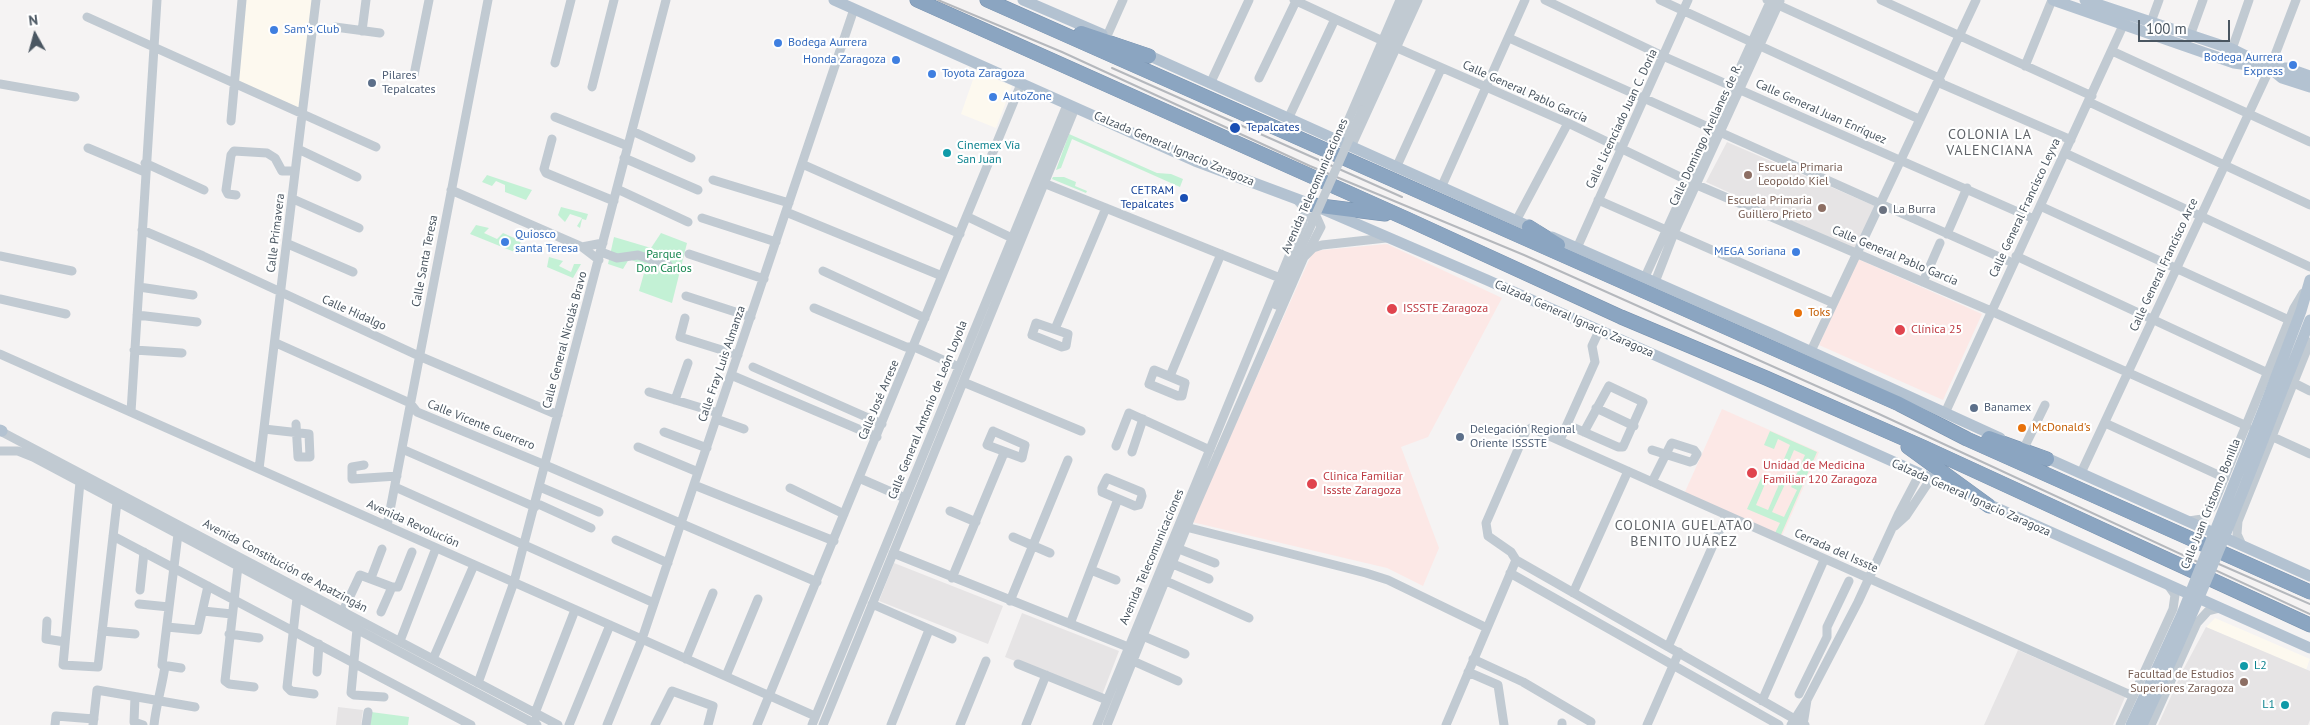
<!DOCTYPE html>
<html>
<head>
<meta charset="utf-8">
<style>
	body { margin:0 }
	#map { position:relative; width:2310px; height:725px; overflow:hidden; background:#f5f3f3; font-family:"PT Sans",sans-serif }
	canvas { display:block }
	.north { position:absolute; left:10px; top:10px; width:50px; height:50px; -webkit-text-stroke:4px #fff; paint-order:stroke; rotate:353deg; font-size:14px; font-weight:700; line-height:20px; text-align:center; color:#4a5661 }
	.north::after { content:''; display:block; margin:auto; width:18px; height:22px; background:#4a5661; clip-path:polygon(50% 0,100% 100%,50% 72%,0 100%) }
	.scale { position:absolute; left:2138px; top:20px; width:92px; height:22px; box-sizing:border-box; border:2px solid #4a5661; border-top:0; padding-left:6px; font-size:15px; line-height:18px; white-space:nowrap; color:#4a5661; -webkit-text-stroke:4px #fff; paint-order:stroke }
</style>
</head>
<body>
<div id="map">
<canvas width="2310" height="725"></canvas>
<div class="north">N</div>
<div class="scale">100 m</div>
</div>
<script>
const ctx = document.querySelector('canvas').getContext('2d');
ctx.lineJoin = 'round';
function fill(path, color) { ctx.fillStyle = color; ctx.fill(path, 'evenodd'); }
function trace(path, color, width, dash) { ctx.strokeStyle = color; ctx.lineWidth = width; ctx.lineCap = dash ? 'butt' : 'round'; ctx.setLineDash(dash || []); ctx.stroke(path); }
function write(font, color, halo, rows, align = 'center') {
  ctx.font = font + ' "PT Sans",sans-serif'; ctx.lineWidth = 4.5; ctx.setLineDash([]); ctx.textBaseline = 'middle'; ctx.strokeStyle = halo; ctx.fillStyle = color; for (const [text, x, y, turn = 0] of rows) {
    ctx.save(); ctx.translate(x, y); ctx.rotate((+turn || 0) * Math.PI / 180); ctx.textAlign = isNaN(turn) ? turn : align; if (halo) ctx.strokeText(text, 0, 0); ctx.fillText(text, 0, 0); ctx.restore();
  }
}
const commercial = new Path2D(`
	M244 0H314L301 110 237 81Z
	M976 71 1012 86 996 128 961 114Z
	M2215 618 2310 659 2306 670 2206 627Z`);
const education = new Path2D(`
	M1727 142 1875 206 1855 250 1706 182Z
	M894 563 1003 606 988 644 879 601Z
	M1022 613 1119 651 1102 695 1005 657Z
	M2206 627 2310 671V720L2308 725H2158L2183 670Z
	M2018 650 2125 697 2113 725H1984Z
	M338 707 363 710 361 725H336Z`);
const medical = new Path2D(`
	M1387 244 1502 298 1428 437 1401 447 1439 548 1423 586 1387 568 1192 522 1313 251Z
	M1858 259 1982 314 1943 400 1819 345Z
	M1722 409 1819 452 1781 538 1684 494Z`);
const green = new Path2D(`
	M1069 134 1157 173 1171 174 1183 179 1180 187 1072 139 1061 168 1056 170Z
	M487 175 532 190 526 200 505 192V185L496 181 492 186 482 182Z
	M1053 177H1064L1076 182 1075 186 1087 191 1086 193 1052 179Z
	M561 207 588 214 586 220 582 219 580 228 577 226 582 218 570 214 565 222 558 215Z
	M476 225 489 228 484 233 497 239 503 233 521 241 517 253 470 234Z
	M661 233 687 243 672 303 639 291 646 266 629 259 623 269 608 264 614 237 651 248Z
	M549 257 563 261 559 266 571 272 574 264H581L573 278 547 267Z
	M1770 431 1817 452 1780 537 1774 535 1780 523 1747 509 1763 474 1768 477 1756 505 1768 510 1780 482 1785 484 1772 512 1784 517 1797 490 1791 487 1805 455 1794 450 1786 469 1781 466 1790 445 1778 439 1774 449 1764 445Z
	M371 712 409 717 408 725H369Z`);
const minor = new Path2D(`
	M1294 0 1383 41
	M1545 0 1665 57 2034 219
	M1660 0 1919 119
	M1767 0 1939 78 1942 84 2071 140
	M1881 0 2092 96
	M87 17 376 147
	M2151 22 2159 0
	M335 27 380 33
	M362 31 366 0
	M1107 36 1123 0
	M2190 36 2203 0
	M1509 38 2013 263
	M1397 48 1568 123 1697 185 1991 311 2247 426
	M2232 49 2249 0
	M2112 51 2310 142
	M555 63 571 0
	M2025 66 2052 0
	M414 75 429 0
	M1259 78 1296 1
	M0 84 75 97
	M1210 84 1249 0
	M592 87 614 0
	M2089 102 2310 205
	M1362 110 1409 0
	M555 117 628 146
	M1288 119 1335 19
	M231 121 242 0
	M632 131 691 158
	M552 139 544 169 546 173 614 201
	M1339 142 1400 0
	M1351 147 1418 0
	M88 148 145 172
	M298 149 357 177
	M2065 153 2310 267
	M624 158 698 190
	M145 163 204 190
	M802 164 960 234
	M1396 168 1441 69
	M713 180 789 203
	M1041 182 1280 278
	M1441 188 1525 0
	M617 189 688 222
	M451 190 582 247 599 260
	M236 195 228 194 226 190 231 155 234 151 267 153 275 158 282 171H295
	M293 199 359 228
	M1598 200 1833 303
	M2040 206 2289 320
	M786 212 942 276
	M968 217 1012 238
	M1309 217 1317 218 1321 227 1309 250
	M702 218 776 242
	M1516 221 1568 123
	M142 230 203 256 419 356 558 415
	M1947 234 1967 188
	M288 244 353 272
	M582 247 603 243
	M1577 248 1688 0
	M601 252 617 258 638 255 668 265
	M689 254 764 279
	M0 256 72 271
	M2016 256 2268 373
	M823 271 925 318
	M1645 277 1771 0
	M1655 282 1674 233 1780 1
	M1923 282 1940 243
	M139 287 193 295
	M686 296 751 317
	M0 299 66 314
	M1276 305 1298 255
	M814 308 906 347H914L959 367
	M137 315 197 322
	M685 318 680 337 738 355
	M1036 323 1068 334 1066 346 1062 347 1032 335Z
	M1055 329 1106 208
	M276 343 410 403 417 412 545 465 817 582
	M134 350 182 353
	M1811 351 1976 0
	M0 354 815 716
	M753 367 882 424
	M1154 370 1185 383 1182 396H1178L1149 384Z
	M731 375 877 437
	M1170 376 1221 254
	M963 382 1081 431
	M2294 383 2310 391
	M649 392 718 413
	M675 400 688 363
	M1596 408 1634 426
	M131 412 157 0
	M1945 413 2126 19
	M716 419 744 429
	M2105 423 2225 478
	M1568 425 1618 447H1623L1643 402 1609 386 1584 432
	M264 429 309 434 310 457H298L296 424
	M0 431 558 725
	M993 431 1025 445 1022 458 987 445Z
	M664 432 707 448
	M2273 437 2310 454
	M1560 440 1595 362 1592 346 1599 331
	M1116 446 1129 413 1210 450
	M638 447 698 472
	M2024 448 2045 405
	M402 449 535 507
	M1652 450 1690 462 1693 461 1697 454 1694 450 1672 443 1671 444 1652 482
	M0 451H18L33 457 537 725
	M1132 452 1143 419
	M364 465 352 467V479L397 476
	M259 469 316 0
	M2081 473 2270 68 2296 0
	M859 478 905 498
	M1107 478 1141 492 1142 496 1139 505 1135 506 1102 492V488Z
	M80 482 63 665 98 667 117 502
	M694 485 834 541
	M395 487 654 603
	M540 487 599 512
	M790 488 844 514
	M536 503 591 528
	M950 511 976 522
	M2189 521 2202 519 2213 506 2294 308 2303 293
	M387 526 488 0
	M1182 526 1366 573 1388 580 1487 628
	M1895 526 1906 516 1930 480
	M178 534 162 665 181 668
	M113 536 471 725
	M1013 537 1050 553
	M616 540 668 563
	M2242 545 2237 534 2238 521 2310 342
	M1179 549 1215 563
	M893 553 1128 647
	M1516 560 1511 552 1488 536 1486 523 1526 431 1531 428 2133 696
	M1516 560 1805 725
	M1173 564 1209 579
	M238 566 225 681 229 684 254 687
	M1091 570 1116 580
	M1510 573 1779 725
	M371 578 382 549
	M952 578 1004 453
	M1166 581 1249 618
	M140 590 144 552
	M1573 593 1628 471
	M297 598 287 687 291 691 314 694
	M1010 601 1068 460
	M139 604 169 607
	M872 604 952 639
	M203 611 232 614
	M343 611 360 575 392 587H398L412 552
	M381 612 392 587
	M47 621 46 639 65 642
	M1070 624 1118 499
	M167 627 198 630 208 586
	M357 629 351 693 354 695 384 697
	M102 631 135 634
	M229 634 259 638
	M1143 636 1185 654
	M400 641 436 548
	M1668 647 1726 516
	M433 659 474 565
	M686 659 713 593
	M1473 659 1523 682 1591 722
	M1133 661 1178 681
	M1018 664 1107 700
	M317 672 319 644
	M1468 672 1498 685 1504 725
	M726 676 758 599
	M478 683 514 582 666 0
	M1799 694 1827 637V627L1849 581
	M135 697 134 722 143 725
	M1762 701 1824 560
	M537 717 535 713 575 610
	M1562 723V725
	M55 725 56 716 94 719
	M93 725 97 690 195 707
	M154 725C156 705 162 687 165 666
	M366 725 368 712
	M569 725 610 625
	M607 725 642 639 854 9
	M655 725 672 691 713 706 708 725
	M757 725 1021 84
	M812 725 1067 105
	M823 725 1075 108
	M891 725 929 630
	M960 725 986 661
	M1026 725 1046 675
	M1097 725 1303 222 1305 209 1297 200
	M1107 725 1192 514 1304 257 1313 248 1322 245 1386 238
	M1446 725 1516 560
	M1647 725 1679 652
	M1791 725 1807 700 1858 602 1899 513 1919 475
	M1803 725 1807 700
	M2120 725 2173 609 2175 595 2168 585
	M2151 725 2197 623 2208 611 2220 608`);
const major = new Path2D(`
	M834 0 1195 161 1313 205 1487 280 2310 648
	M1023 0 1102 34
	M2053 0 2234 63 2270 68H2287L2310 76
	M2085 0 2232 49 2270 68 2282 78 2310 87
	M1141 52 1537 230
	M1552 237 1770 333 2000 438
	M2266 403 2301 311 2310 280
	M2276 406 2310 320
	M0 430 2 431
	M2040 455 2310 576`);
const highway = new Path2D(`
	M917 0 1407 219 1621 317 1766 378 1923 447 2310 625
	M987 0 1899 404 1967 439 2310 592
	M1081 33 1149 56
	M1313 205 1385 214
	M1529 227 1558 245
	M1989 438 2047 459
	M1908 447 1989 506`);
const rail = new Path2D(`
	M938 0 1062 52 1310 166 1524 255 1879 414 2310 614
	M1112 68 1402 197
	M2212 561 2310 604`);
const minorBridge = new Path2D(`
	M1298 255 1362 110`);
const majorBridge = new Path2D(`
	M2131 725 2182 614 2266 403
	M2142 725C2191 620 2235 514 2276 406`);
const markers = [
	[274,30,5,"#3f7fe0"],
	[778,43,5,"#3f7fe0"],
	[896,60,5,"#3f7fe0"],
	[2293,65,5,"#3f7fe0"],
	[932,74,5,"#3f7fe0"],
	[372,83,5,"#5c6f8a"],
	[993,97,5,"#3f7fe0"],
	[1235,128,6,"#1a4fb4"],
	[947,153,5,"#0f9aa8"],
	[1748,175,5,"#8d6e63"],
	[1184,198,5,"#1a4fb4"],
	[1822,208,5,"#8d6e63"],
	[1883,210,5,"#6b7280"],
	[505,242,5,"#3f7fe0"],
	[1796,252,5,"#3f7fe0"],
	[1392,309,6,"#e0444e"],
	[1798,313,5,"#e8710a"],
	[1900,330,6,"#e0444e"],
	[1974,408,5,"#5c6f8a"],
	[2022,428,5,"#e8710a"],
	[1460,437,5,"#5c6f8a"],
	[1752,473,6,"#e0444e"],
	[1312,484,6,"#e0444e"],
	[2244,666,5,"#0f9aa8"],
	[2244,682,5,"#8d6e63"],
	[2285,705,5,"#0f9aa8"]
];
const shopNames = [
	["Sam's Club",284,30],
	["Bodega Aurrera",788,43],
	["Bodega Aurrera",2283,58,"right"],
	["Express",2283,72,"right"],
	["Honda Zaragoza",886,60,"right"],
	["Toyota Zaragoza",942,74],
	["AutoZone",1003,97],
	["Quiosco",515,235],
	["santa Teresa",515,249],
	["MEGA Soriana",1786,252,"right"]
];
const serviceNames = [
	["Pilares",382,76],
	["Tepalcates",382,90],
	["Banamex",1984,408],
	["Delegación Regional",1470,430],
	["Oriente ISSSTE",1470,444]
];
const streetNames = [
	["Calle General Pablo García",1525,92,24],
	["Calle General Juan Enríquez",1821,112,24],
	["Calle Licenciado Juan C. Doria",1622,119,-65],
	["Calle Domingo Arellanes de R.",1706,135,-65],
	["Calzada General Ignacio Zaragoza",1174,149,23],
	["Avenida Telecomunicaciones",1315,186,-66],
	["Calle General Francisco Leyva",2025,208,-65],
	["Calle Primavera",276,233,-83],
	["Calle General Pablo García",1895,256,23],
	["Calle Santa Teresa",425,261,-79],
	["Calle General Francisco Arce",2164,265,-65],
	["Calle Hidalgo",354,313,24],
	["Calzada General Ignacio Zaragoza",1574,319,24],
	["Calle General Nicolás Bravo",565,340,-75],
	["Calle Fray Luis Almanza",722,364,-71],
	["Calle José Arrese",879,400,-67],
	["Calle General Antonio de León Loyola",928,410,-68],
	["Calle Vicente Guerrero",481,425,22],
	["Calzada General Ignacio Zaragoza",1971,498,24],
	["Calle Juan Cristomo Bonilla",2211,504,-68],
	["Avenida Revolución",413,524,24],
	["Cerrada del Issste",1836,551,24],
	["Avenida Telecomunicaciones",1152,557,-67],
	["Avenida Constitución de Apatzingán",285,566,28]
];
const transitNames = [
	["Tepalcates",1246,128],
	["CETRAM",1174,191,"right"],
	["Tepalcates",1174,205,"right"]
];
const cultureNames = [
	["Cinemex Vía",957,146],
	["San Juan",957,160],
	["L2",2254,666],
	["L1",2275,705,"right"]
];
const educationNames = [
	["Escuela Primaria",1758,168,"left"],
	["Leopoldo Kiel",1758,182,"left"],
	["Escuela Primaria",1812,201],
	["Guillero Prieto",1812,215],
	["Facultad de Estudios",2234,675],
	["Superiores Zaragoza",2234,689]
];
const worshipNames = [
	["La Burra",1893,210]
];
const parkNames = [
	["Parque",664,255],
	["Don Carlos",664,269]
];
const healthNames = [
	["ISSSTE Zaragoza",1403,309],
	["Clínica 25",1911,330],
	["Unidad de Medicina",1763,466],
	["Familiar 120 Zaragoza",1763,480],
	["Clinica Familiar",1323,477],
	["Issste Zaragoza",1323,491]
];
const foodNames = [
	["Toks",1808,313],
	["McDonald's",2032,428]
];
const neighbourhoodNames = [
	["COLONIA LA",1990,135],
	["VALENCIANA",1990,151],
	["COLONIA GUELATAO",1684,526],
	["BENITO JUÁREZ",1684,542]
];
fill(commercial, '#fdf9ef');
fill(education, '#e6e4e5');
fill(medical, '#fce8e6');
fill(green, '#c3f1d5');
trace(highway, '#7690ad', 15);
trace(minor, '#c1cad2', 9);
trace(major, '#b3c2d1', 11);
trace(highway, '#8ba5c1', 14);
trace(rail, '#b5b8bd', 2);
trace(minorBridge, '#c1cad2', 9);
trace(majorBridge, '#b3c2d1', 11);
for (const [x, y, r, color] of markers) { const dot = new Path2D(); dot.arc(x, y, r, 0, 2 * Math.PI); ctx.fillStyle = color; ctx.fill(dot); trace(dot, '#fff', 2); }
write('12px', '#366cbe', '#fff', shopNames, 'left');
write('12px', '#4e5e75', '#fff', serviceNames, 'left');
write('12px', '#4a5661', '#fff', streetNames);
write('12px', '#164399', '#fff', transitNames, 'left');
write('12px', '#0d838f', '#fff', cultureNames, 'left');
write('12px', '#785e54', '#fff', educationNames, 'right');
write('12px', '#5b616d', '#fff', worshipNames, 'left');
write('12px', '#17864f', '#fff', parkNames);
write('12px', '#be3a42', '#fff', healthNames, 'left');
write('12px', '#c56008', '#fff', foodNames, 'left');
ctx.letterSpacing = '1px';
write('14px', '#5f6368', '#fff', neighbourhoodNames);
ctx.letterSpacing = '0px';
</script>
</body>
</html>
